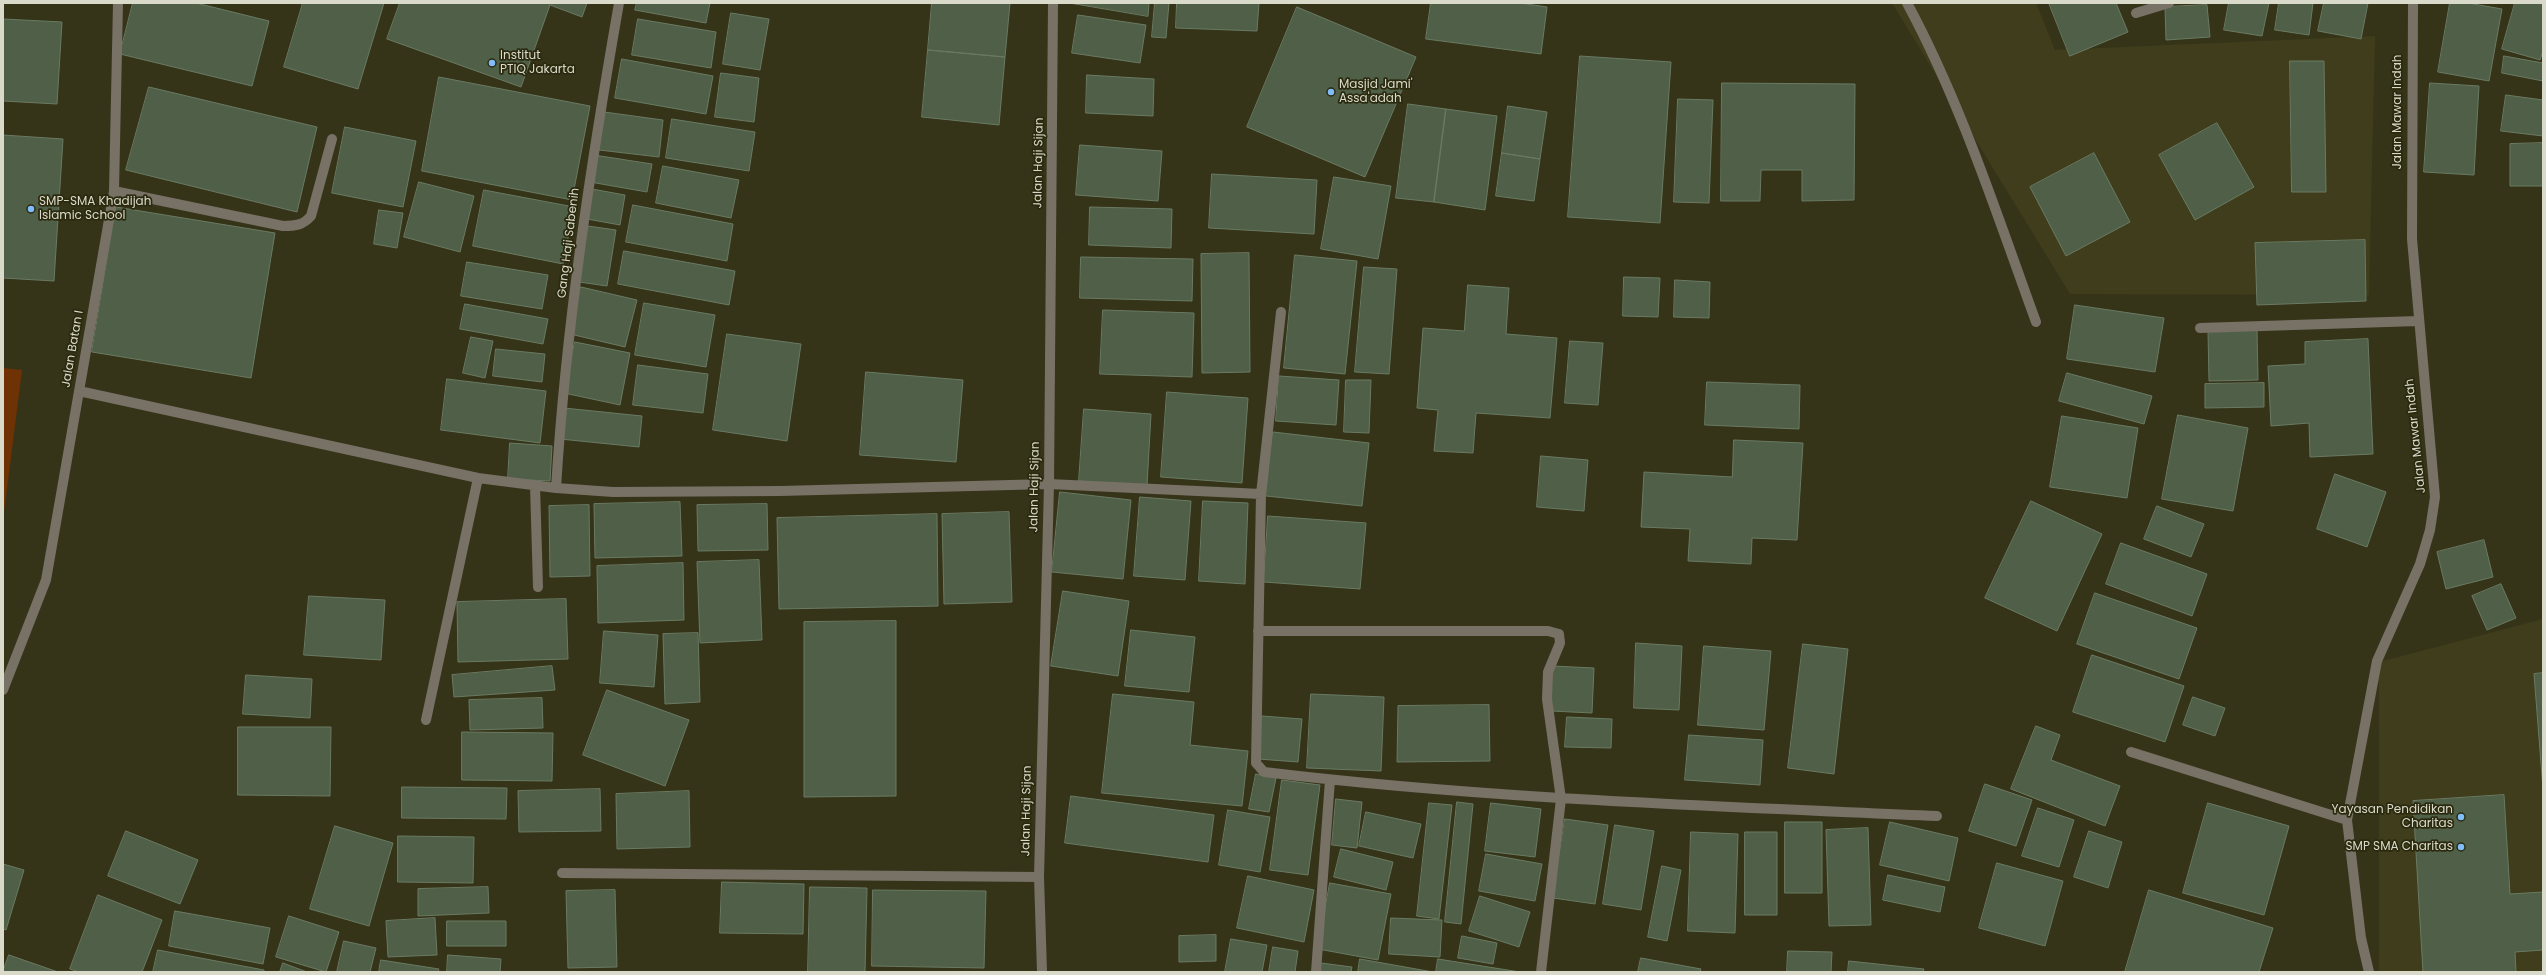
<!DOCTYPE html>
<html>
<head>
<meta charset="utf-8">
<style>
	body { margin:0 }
	#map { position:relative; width:2546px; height:975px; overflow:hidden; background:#353419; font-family:Poppins,sans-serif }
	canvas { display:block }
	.frame { position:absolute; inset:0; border:4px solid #dadaca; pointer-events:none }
</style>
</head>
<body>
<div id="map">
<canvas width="2546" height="975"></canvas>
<div class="frame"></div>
</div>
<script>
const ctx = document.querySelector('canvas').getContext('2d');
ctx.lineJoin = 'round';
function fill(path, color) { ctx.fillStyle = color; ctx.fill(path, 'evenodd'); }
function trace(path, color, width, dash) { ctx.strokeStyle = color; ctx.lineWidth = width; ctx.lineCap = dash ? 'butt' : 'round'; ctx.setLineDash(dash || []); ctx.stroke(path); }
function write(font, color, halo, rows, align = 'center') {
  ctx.font = font + ' Poppins,sans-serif'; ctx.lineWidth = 3.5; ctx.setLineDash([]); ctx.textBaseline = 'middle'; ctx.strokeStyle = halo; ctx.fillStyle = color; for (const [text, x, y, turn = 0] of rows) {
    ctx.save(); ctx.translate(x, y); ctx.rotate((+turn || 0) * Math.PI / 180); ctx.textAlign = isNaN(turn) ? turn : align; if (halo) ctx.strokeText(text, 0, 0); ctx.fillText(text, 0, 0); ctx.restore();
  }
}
const built = new Path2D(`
	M1892 3H2036L2055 50 2375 36 2369 295 2070 294Z
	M2543 619V972H2379V662Z`);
const green = new Path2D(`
	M3 368 22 370 3 520Z`);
const building = new Path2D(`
	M133 3H196L269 21 252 86 120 54Z
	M303 3H384L358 89 284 67Z
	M400 3H587L582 17 550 5 521 87 387 39Z
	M637 3H710L706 23 635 10Z
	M932 3H1010L1005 57 928 50Z
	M1070 3H1149L1148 16Z
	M1155 3H1169L1166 38 1152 37Z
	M1177 3H1259L1257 31 1176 28Z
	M1431 3H1520L1547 7 1541 54 1426 39Z
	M2049 3H2116L2128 32 2070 56Z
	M2229 3H2269L2262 36 2224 30Z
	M2279 3H2313L2309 35 2275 30Z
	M2324 3H2368L2361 39 2318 31Z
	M2450 3H2468L2502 9 2489 81 2438 72Z
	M2515 3H2543V51L2540 60 2502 49Z
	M2207 5 2210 37 2166 40 2165 7Z
	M1297 7 1416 57 1365 177 1247 127Z
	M731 13 769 19 760 70 723 64Z
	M1078 15 1146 25 1140 63 1072 53Z
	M3 19 62 22 57 104 3 101Z
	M638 19 716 32 711 68 632 55Z
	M928 50 1005 57 999 125 922 117Z
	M1580 56 1671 62 1660 223 1568 217Z
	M2504 56 2543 63V81L2502 73Z
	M622 59 713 76 706 114 615 98Z
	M2290 61H2324L2326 192H2292Z
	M721 73 759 78 754 122 715 117Z
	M1087 75 1154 79 1153 116 1086 113Z
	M439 77 590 106 572 200 422 171Z
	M1722 83 1855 84 1854 200 1802 201V170H1761L1760 201H1721Z
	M2430 83 2479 86 2474 175 2424 172Z
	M149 87 317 127 297 212 126 170Z
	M2506 95 2543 100V136L2501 131Z
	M1678 99 1713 100 1709 203 1674 202Z
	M1408 104 1446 109 1434 202 1396 198Z
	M1508 106 1547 112 1540 159 1502 153Z
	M1446 109 1497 116 1485 210 1434 202Z
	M604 112 663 120 659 157 599 150Z
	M672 119 755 132 749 171 666 158Z
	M2217 123 2254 187 2195 220 2159 155Z
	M345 127 416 141 403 207 332 193Z
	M3 135 63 139 54 281 3 278Z
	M2543 143V186H2510V144Z
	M1080 145 1162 151 1158 201 1076 195Z
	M1502 153 1540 159 1534 201 1496 196Z
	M2094 153 2130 222 2066 256 2030 187Z
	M594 155 652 164 647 192 590 182Z
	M663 166 739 180 731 218 656 203Z
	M1212 174 1317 180 1314 234 1209 228Z
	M1334 177 1391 186 1378 259 1321 249Z
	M419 182 474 196 460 252 404 237Z
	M592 189 625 195 620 225 587 219Z
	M484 190 574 207 563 264 473 246Z
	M633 205 733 224 727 261 626 242Z
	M116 207 275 233 251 378 92 352Z
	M1090 207 1172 209 1171 248 1089 245Z
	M379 210 403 213 397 248 374 244Z
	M588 226 616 230 607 286 579 282Z
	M2365 240 2366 301 2257 305 2255 243Z
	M624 251 735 271 729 305 618 284Z
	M1249 253 1250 372 1202 373 1201 254Z
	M1295 255 1357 261 1345 374 1284 368Z
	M1081 257 1193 259 1192 301 1080 298Z
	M467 262 548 275 542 309 461 296Z
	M1364 267 1397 269 1389 374 1355 372Z
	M1624 277 1660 278 1658 317 1623 316Z
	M1675 280 1710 282 1709 318 1674 317Z
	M1468 285 1509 288 1506 334 1557 338 1550 418 1476 413 1473 453 1434 451 1438 410 1417 408 1423 328 1464 331Z
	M581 287 637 300 625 347 570 334Z
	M644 303 715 315 706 367 635 355Z
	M465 304 548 319 543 344 460 329Z
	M2075 305 2164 318 2155 372 2067 359Z
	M1103 310 1194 313 1192 377 1100 374Z
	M2257 329 2258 380 2209 381 2208 331Z
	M727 334 801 344 787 441 713 430Z
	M471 337 493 341 485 378 463 373Z
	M2368 339 2373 454 2310 457 2309 423 2271 426 2268 366 2305 364V342Z
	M1570 341 1603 343 1598 405 1565 403Z
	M575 342 630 353 620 405 564 393Z
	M496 349 545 354 542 382 493 376Z
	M638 365 708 374 703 413 633 405Z
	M866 372 963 380 956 462 860 455Z
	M2067 373 2152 396 2144 424 2059 401Z
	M1279 376 1339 380 1336 425 1276 421Z
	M447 379 546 391 540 443 441 430Z
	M1346 380H1371L1369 433 1344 432Z
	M1707 382 1800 385 1799 429 1705 425Z
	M2264 383V407L2205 408V384Z
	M1167 392 1248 398 1242 483 1161 477Z
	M564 408 642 416 639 447 560 439Z
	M1084 409 1151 414 1147 486 1079 481Z
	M2178 415 2248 428 2233 511 2162 499Z
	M2062 416 2138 428 2127 498 2050 487Z
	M1273 432 1369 443 1362 506 1266 496Z
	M1734 440 1803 443 1797 540 1752 538 1751 564 1688 561 1690 529 1641 527 1644 472 1732 477Z
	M510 443 552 446 550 481 508 479Z
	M1541 456 1588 460 1584 511 1537 507Z
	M2335 474 2386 492 2367 547 2317 529Z
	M1060 492 1131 500 1123 579 1052 572Z
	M1140 497 1191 501 1185 580 1134 576Z
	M1203 501 1248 503 1245 584 1199 581Z
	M2031 501 2102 534 2057 631 1985 598Z
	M680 502 682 556 595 558 594 504Z
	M767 504 768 550 698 551 697 505Z
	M589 505 590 576 550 577 549 506Z
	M2157 506 2204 524 2191 557 2144 539Z
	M1009 512 1012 602 944 604 942 514Z
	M937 514 938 606 779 609 777 518Z
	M1268 516 1366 523 1360 589 1264 582Z
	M2484 540 2493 577 2446 589 2437 552Z
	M2121 543 2207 574 2192 616 2106 584Z
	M759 560 762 640 700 643 697 562Z
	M683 563 684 620 598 623 597 566Z
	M2501 584 2516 618 2487 630 2472 596Z
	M1063 591 1129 601 1118 676 1051 666Z
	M2095 593 2197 628 2179 679 2077 644Z
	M309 596 385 600 381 660 304 655Z
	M566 599 568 659 458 662 457 602Z
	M896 621V796L804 797V622Z
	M1131 630 1195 637 1189 692 1125 686Z
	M604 631 658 635 654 687 600 683Z
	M698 633 700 702 665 704 663 634Z
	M1636 643 1682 646 1679 710 1634 708Z
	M1803 644 1848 649 1834 774 1788 768Z
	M1704 646 1771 651 1764 730 1698 725Z
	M2092 655 2184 686 2165 742 2073 712Z
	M552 666 555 690 454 697 452 675Z
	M1553 666 1594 668 1592 713 1551 711Z
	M2543 673V789L2534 674Z
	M246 675 312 679 310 718 243 714Z
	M607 690 689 720 665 786 583 755Z
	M1113 694 1194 702 1190 745 1248 751 1242 806 1102 793Z
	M1311 694 1384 697 1381 771 1307 768Z
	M2193 697 2225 708 2215 736 2183 725Z
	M542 698 543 728 470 730 469 700Z
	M1489 705 1490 761 1397 762 1398 706Z
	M1262 716 1302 719 1298 762 1258 759Z
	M1567 717 1612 719 1611 748 1565 747Z
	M2036 726 2060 735 2051 760 2120 786 2105 826 2011 789Z
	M238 727H331L330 796 238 795Z
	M462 732 553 733 552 781 462 780Z
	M1689 735 1763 740 1760 785 1685 780Z
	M1256 774 1276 778 1269 812 1249 809Z
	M1282 780 1320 785 1308 875 1270 870Z
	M1985 784 2032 800 2016 846 1969 831Z
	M402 787 507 788 506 819 402 818Z
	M600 789 601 831 519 832 518 791Z
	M689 791 690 847 617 849 616 794Z
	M2504 795 2510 894 2543 892V950L2515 952 2516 972H2423L2413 801Z
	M1071 796 1214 815 1208 862 1065 843Z
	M1336 799 1362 802 1357 848 1332 845Z
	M1457 802 1473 804 1461 924 1445 922Z
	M1429 803 1452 805 1439 919 1417 916Z
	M1491 803 1541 809 1535 857 1485 851Z
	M2208 803 2289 826 2264 915 2183 893Z
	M2038 808 2074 820 2059 867 2022 856Z
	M1228 810 1270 817 1260 872 1219 865Z
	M1366 812 1421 824 1413 858 1359 846Z
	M1565 819 1608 825 1595 904 1553 898Z
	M1785 822H1822V893H1785Z
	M1890 822 1958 838 1949 881 1880 865Z
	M1615 825 1654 831 1641 910 1603 904Z
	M335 826 393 843 369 926 310 909Z
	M1868 828 1871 925 1829 926 1826 830Z
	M126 831 198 860 180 904 108 876Z
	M2089 831 2122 842 2108 888 2074 877Z
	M1691 832 1738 834 1735 933 1688 931Z
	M1745 832H1777V915H1745Z
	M398 836 474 837 473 883 398 882Z
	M1341 849 1393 862 1386 890 1334 877Z
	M1486 854 1542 864 1535 901 1479 891Z
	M1997 863 2063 881 2045 946 1979 928Z
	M3 864 24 870 6 930 3 929Z
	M1662 866 1681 870 1667 941 1648 937Z
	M1888 875 1945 887 1940 912 1883 900Z
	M1248 876 1314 890 1304 942 1237 928Z
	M722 882 804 884 803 934 720 933Z
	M1330 883 1391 894 1378 960 1318 949Z
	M488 887 489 913 418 916V889Z
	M810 887 867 888 865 972H808Z
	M615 890 617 967 568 968 566 891Z
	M873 890 986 891 984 968 872 966Z
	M2149 890 2273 928 2259 972H2125Z
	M98 895 162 920 142 972H79L70 969Z
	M1480 896 1530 912 1519 947 1469 931Z
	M175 911 270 928 263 964 169 946Z
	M289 916 339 932 326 972 276 957Z
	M435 918 437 955 388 957 386 921Z
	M1391 918 1442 920 1440 957 1389 954Z
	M447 921H506V946H447Z
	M1216 935V961L1179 962V936Z
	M1462 936 1497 943 1493 964 1458 958Z
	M1231 939 1267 945 1262 972H1225Z
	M344 941 376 948 370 972H337Z
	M1273 947 1298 951 1295 972H1269Z
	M158 950 264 970V972H153Z
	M1788 951 1832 952 1831 972H1787Z
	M9 955 58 972H3Z
	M448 955 501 959 500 972H447Z
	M1641 958 1701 969 1700 972H1638Z
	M1360 959 1433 972H1358Z
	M1438 959 1520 972H1436Z
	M381 960 439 969 438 972H379Z
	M1849 961 1924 969 1923 972H1848Z
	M283 963 307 972H280Z
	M1321 963 1352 967 1351 972H1320Z`);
const minor = new Path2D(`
	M1907 3C1961 103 1997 215 2036 322
	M2136 13 2169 3
	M114 191 283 226C296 226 303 225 311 216L332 139
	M1281 312 1261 494 1256 763 1264 772C1488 799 1713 806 1937 816
	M2200 328 2418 321
	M79 391 478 478 556 488 613 492 780 491 1049 484 1261 494
	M535 485 538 587
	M556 488C566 325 591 163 619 3
	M1258 631H1548L1559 634 1560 643 1548 672 1547 699 1561 799 1541 972
	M3 690 46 580 114 191 118 3
	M426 720 478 478
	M2131 752 2347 820
	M562 873 1039 877
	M1042 972 1039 877 1049 484 1053 3
	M1316 972 1330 780
	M2369 972 2361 938 2347 820 2377 661 2420 564 2430 530 2435 497 2412 239 2413 3`);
const markers = [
	[492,63,4,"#80bdfa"],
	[1331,92,4,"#80bdfa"],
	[31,209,4,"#80bdfa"],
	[2461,817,4,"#80bdfa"],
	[2461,847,4,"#80bdfa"]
];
const poiNames = [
	["Institut",500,56],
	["PTIQ Jakarta",500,70],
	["Masjid Jami'",1339,85],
	["Assa'adah",1339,99],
	["SMP-SMA Khadijah",39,202],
	["Islamic School",39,216],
	["Yayasan Pendidikan",2453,810,"right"],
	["Charitas",2453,824,"right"],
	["SMP SMA Charitas",2453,847,"right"]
];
const streetNames = [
	["Jalan Mawar Indah",2398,112,-90],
	["Jalan Haji Sijan",1039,163,-89],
	["Gang Haji Sabenih",569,243,-83],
	["Jalan Batan I",73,349,-80],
	["Jalan Mawar Indah",2416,436,-96],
	["Jalan Haji Sijan",1035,487,-89],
	["Jalan Haji Sijan",1027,811,-89]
];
fill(built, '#3f3d1b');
fill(green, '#6f3205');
fill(building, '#506048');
trace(building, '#6a7a62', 1);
trace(minor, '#787166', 10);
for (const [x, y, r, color] of markers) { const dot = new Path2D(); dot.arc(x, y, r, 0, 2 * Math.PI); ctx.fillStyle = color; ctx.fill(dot); trace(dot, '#2b2a0f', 1.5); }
write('12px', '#dadaca', '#2b2a0f', poiNames, 'left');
write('12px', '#dadaca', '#2b2a0f', streetNames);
</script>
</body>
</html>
